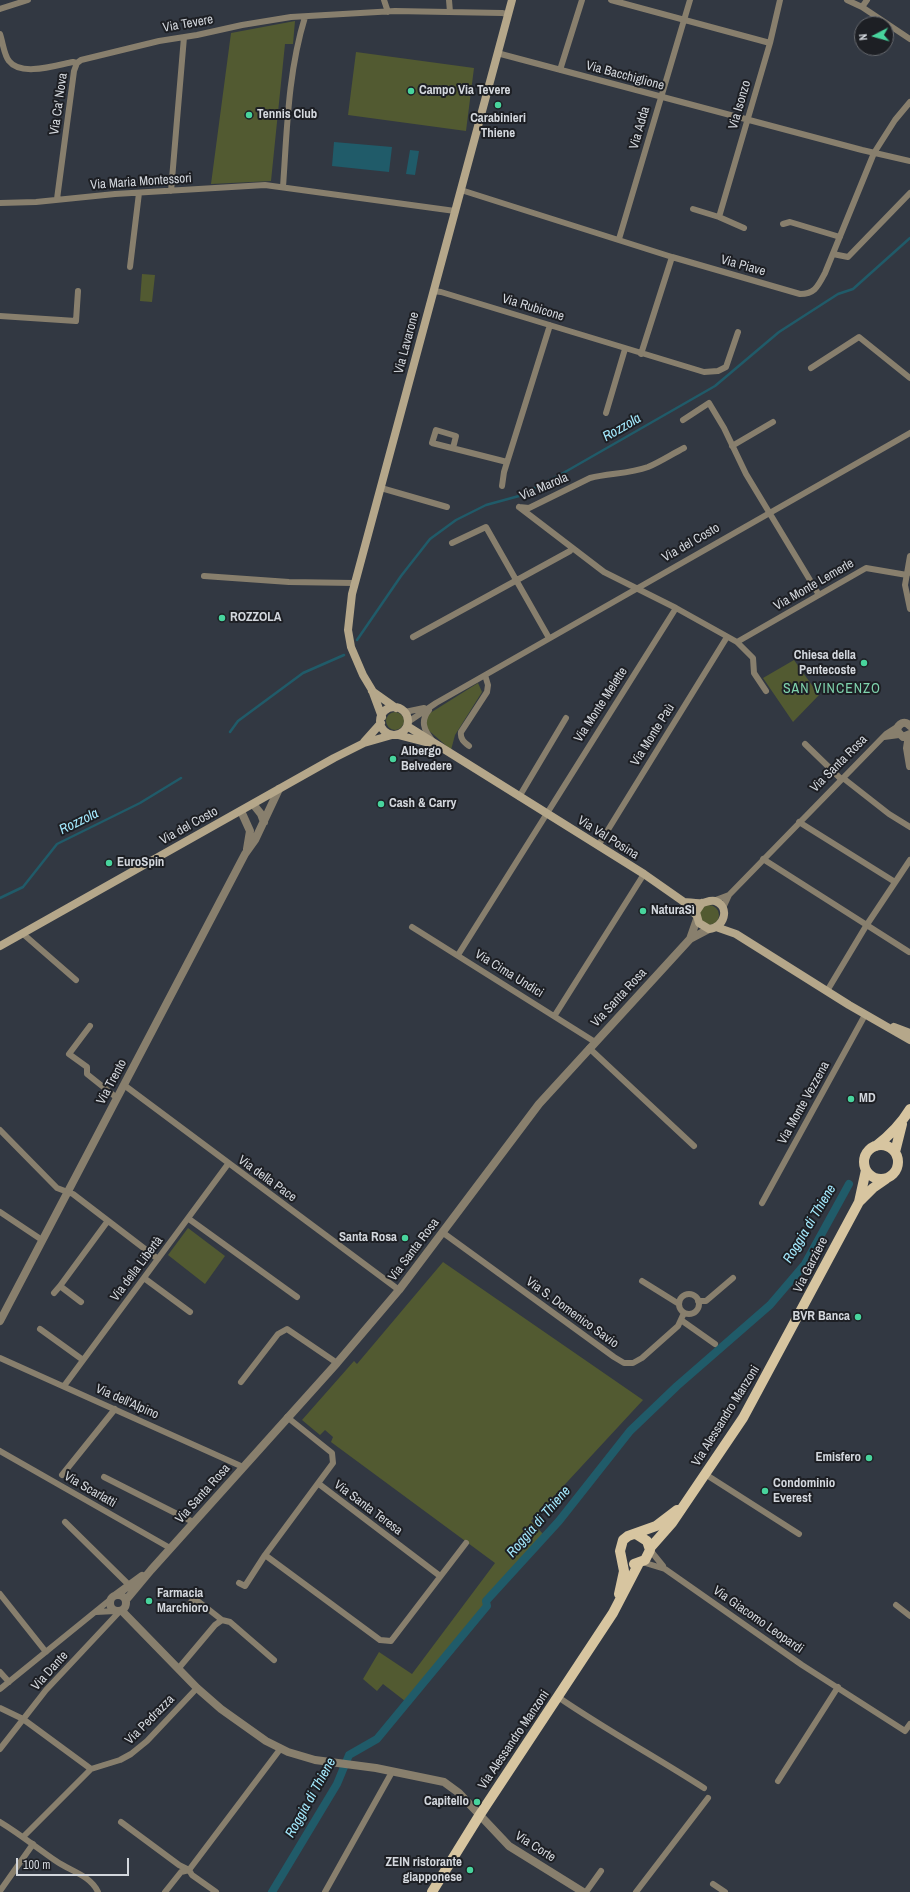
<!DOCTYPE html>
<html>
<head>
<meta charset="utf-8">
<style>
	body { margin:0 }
	#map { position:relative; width:910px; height:1892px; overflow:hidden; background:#323842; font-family:"Archivo Narrow",sans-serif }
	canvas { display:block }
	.north { position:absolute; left:854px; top:16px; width:40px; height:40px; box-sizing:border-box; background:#1d1f24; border:1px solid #66696e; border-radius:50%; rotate:264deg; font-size:11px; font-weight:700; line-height:16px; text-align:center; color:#d3d7dd }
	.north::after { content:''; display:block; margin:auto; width:14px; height:18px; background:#48d49d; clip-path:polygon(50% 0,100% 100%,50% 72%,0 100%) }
	.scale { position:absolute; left:16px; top:1858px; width:113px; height:18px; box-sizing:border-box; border:2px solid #d3d7dd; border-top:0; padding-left:5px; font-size:12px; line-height:14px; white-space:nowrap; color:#d3d7dd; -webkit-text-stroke:3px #1d1f24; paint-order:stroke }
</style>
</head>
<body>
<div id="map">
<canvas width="910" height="1892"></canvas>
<div class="north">N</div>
<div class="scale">100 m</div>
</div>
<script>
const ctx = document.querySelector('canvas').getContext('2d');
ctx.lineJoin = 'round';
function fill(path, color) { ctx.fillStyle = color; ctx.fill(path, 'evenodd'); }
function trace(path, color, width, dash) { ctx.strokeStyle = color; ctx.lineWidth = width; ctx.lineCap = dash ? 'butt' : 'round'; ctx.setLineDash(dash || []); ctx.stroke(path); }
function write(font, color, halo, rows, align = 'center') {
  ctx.font = font + ' "Archivo Narrow",sans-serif'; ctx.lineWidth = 4; ctx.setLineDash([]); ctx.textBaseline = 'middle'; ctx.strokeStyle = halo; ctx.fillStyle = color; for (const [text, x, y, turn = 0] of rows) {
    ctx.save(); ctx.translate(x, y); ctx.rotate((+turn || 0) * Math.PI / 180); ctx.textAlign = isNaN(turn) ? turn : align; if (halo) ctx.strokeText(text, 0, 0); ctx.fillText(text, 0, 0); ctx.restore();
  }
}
const green = new Path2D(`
	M295 21 293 44H285L271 181 211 184 231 33Z
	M356 52 474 68 466 131 348 115Z
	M142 274 155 275 152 302 140 301Z
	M794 660 819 695 793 722 763 678Z
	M478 683 482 692 455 735 451 750 426 728 427 715Z
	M386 721a9 9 0 1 1 18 0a9 9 0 1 1-18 0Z
	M699 915a10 10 0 1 1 20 0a10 10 0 1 1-20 0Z
	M188 1228 225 1256 205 1284 168 1255Z
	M443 1262 643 1400 531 1521 543 1534 405 1701 383 1684 377 1691 363 1679 379 1652 412 1674 495 1563 331 1442 333 1437 325 1430 320 1435 302 1420 354 1361 357 1364Z`);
const water = new Path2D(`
	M334 142 392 147 389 172 332 166Z
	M410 150 419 151 415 175 406 174Z`);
const stream = new Path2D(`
	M357 640 401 576 430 539 456 520 486 505 519 496 558 476 715 386 779 332 838 294 853 289 910 238
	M230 732 238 721 303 673 344 655
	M0 898 23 887 57 844 140 803 181 778`);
const canal = new Path2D(`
	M272 1892 337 1784 349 1755 377 1739 482 1612 487 1606 486 1601 559 1521 630 1431 677 1386 770 1305 805 1264 849 1184`);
const minor = new Path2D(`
	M384 0 388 12
	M449 0 450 12
	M611 0 770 43
	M847 0 862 7 910 39
	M862 7 867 0
	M0 9 28 0
	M0 34C3 43 4 55 9 61 21 77 57 65 73 62L77 63
	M497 53 862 150 910 161
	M77 63 81 60 159 41 197 35 242 25 291 17 395 11 502 13 508 14
	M560 70 582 0
	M283 187C287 130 288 72 305 17
	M461 190 672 257 800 294C815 294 818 286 825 273L874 153 895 120 910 102
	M171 191 184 37
	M57 199 74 71 77 63
	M0 203 36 202 115 194 265 185 455 211
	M693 209 719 217 744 228
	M719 217 770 43 780 0
	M783 224 790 222 840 237
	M619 239 690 0
	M833 254 848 257 910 193
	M130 267 139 193
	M433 291 441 292 704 372 718 371 726 367 738 332
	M0 316 76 321 78 291
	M641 354 672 257
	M811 368 859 337 910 378
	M606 413 625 349
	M683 420 709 403 724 428 746 474 819 595
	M732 446 773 422
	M453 448 456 436 436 430 432 443 507 462
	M502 486 504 472 550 325
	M381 488 447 507
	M519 507 604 572 676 608 737 642 753 658 754 673 766 691
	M519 507 529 508 590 478C609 473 629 474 648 467 660 462 672 454 684 448
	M452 543 486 527 549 638
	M910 556 905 585 910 609
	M204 576 289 582 354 583
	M413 637 570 551
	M737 642 866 568 907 575
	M429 710C420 721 424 730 432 740
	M405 712 424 708
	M408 722 436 703 910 433
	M884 737 899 735
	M805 744 841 779
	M469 746C464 742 460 739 461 732L487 692 488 685 485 675
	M843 778 889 814 910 827
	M519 797 566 718
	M799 822 895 882
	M598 846 727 637
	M763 859 909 952
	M713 901 729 895
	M723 908 729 895 886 734 900 725
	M412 927 595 1042
	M22 933 76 980
	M458 955 676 608
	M827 991 866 926 910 860
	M555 1015 644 874
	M90 1026 69 1054 87 1067V1074L117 1098
	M589 1048 694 1146
	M124 1085 399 1290
	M0 1130 57 1188 73 1194 158 1259
	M762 1203 865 1015
	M0 1212 42 1240
	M189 1219 297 1297
	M442 1232 614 1357 624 1363H633L642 1358 678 1326 684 1313
	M144 1278 190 1312
	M642 1281 679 1304
	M60 1286 107 1222
	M54 1293 60 1286 81 1302
	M679 1304a10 10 0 1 1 20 0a10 10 0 1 1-20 0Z
	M698 1301H706L733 1278
	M681 1320 715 1344
	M40 1329 83 1360
	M0 1358 243 1467
	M241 1382 278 1334 287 1329 337 1363
	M64 1386 228 1164
	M0 1451 170 1548
	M705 1474 799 1534
	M62 1475 115 1409
	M104 1477 193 1522
	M319 1484 440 1576
	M65 1522 129 1585
	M650 1550 663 1566
	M265 1555 380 1640 391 1641 466 1543
	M642 1562 665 1569 802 1665 905 1731 910 1724
	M239 1583 245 1586 265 1555 333 1463 332 1453 287 1417
	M0 1594 46 1652
	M896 1605 910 1616
	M187 1608 194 1598 222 1620
	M96 1612 115 1611
	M178 1669 215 1625 222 1620 230 1622 274 1660
	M0 1672 9 1682
	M0 1689 111 1599
	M558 1697C606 1730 656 1757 704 1788
	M0 1708 23 1719 91 1769
	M0 1749 46 1690 120 1611
	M778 1781 838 1687
	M0 1822C20 1834 37 1848 56 1861 70 1871 90 1875 98 1892
	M121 1822 179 1865 189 1870
	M24 1836 91 1769 120 1760 131 1754 147 1741 197 1688
	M189 1870 281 1748
	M189 1870 192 1875 216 1892
	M713 1884 725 1892
	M0 1891 33 1844
	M165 1892 181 1872 189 1870
	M325 1892 392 1772
	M586 1892 601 1871
	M636 1892 708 1798`);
const tertiary = new Path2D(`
	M910 726C905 720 898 723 897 731L903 737 910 734
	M909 735 907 748 910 766
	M253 804 261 814 264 822
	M241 811 250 831 247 849
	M690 939 697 919
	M0 1321 245 854 255 840 279 789
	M110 1603a8 8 0 1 1 16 0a8 8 0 1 1-16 0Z
	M116 1595 142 1576
	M126 1600 151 1570 337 1363 399 1290 539 1104 690 939 709 929
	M122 1611 197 1688 221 1709 266 1741 288 1752 315 1760 376 1768 444 1782 459 1793 509 1846 583 1892`);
const secondary = new Path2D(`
	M372 691 396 708
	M380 721a14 14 0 1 1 28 0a14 14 0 1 1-28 0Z
	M382 717 372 690 363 675 351 647 348 630 352 594 512 0
	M407 726 644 874 684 902 696 915
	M398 735 429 743
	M364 742 381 723
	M684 902C689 902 697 904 703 903 707 902 710 900 715 901 731 907 724 928 709 929L699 923 696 912 702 903
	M716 927 736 934 849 1005 910 1040
	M0 946 334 758 364 743 392 735
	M894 1027 910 1033`);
const primary = new Path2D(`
	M864 1162a17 17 0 1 1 34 0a17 17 0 1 1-34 0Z
	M876 1146C890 1135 901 1124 910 1109
	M895 1152 902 1124
	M860 1201 873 1188 886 1179
	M650 1548 672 1523 743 1418 859 1202 866 1170
	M634 1564 645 1560 650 1550 647 1541 636 1534
	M619 1594 624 1571 620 1551 623 1540 628 1536 656 1526 677 1510
	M432 1892 479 1816 613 1613 639 1563`);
const markers = [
	[411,91,4,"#48d49d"],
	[498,105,4,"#48d49d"],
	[249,115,4,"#48d49d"],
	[222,618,4,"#48d49d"],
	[864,663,4,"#48d49d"],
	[393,759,4,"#48d49d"],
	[381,804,4,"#48d49d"],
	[109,863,4,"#48d49d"],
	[643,911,4,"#48d49d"],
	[851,1099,4,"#48d49d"],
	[405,1238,4,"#48d49d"],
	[858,1317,4,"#48d49d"],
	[869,1458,4,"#48d49d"],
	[765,1491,4,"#48d49d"],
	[149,1601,4,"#48d49d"],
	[477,1802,4,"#48d49d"],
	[470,1870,4,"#48d49d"]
];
const streetNames = [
	["Via Tevere",188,24,-10],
	["Via Bacchiglione",625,76,15],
	["Via Ca' Nova",59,104,-82],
	["Via Isonzo",740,105,-74],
	["Via Adda",640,128,-74],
	["Via Maria Montessori",141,182,-4],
	["Via Piave",743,266,16],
	["Via Rubicone",533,308,17],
	["Via Lavarone",407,343,-75],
	["Via Marola",544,487,-23],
	["Via del Costo",691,543,-30],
	["Via Monte Lemerle",814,585,-30],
	["Via Monte Melette",601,705,-57],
	["Via Monte Paù",653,735,-58],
	["Via Santa Rosa",839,764,-45],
	["Via del Costo",189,826,-29],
	["Via Val Posina",608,838,32],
	["Via Cima Undici",509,974,32],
	["Via Santa Rosa",619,998,-47],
	["Via Trento",112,1082,-62],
	["Via Monte Vezzena",804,1103,-61],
	["Via della Pace",267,1179,36],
	["Via Santa Rosa",414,1250,-53],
	["Via Garziere",811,1265,-63],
	["Via della Libertà",137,1269,-53],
	["Via S. Domenico Savio",572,1313,36],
	["Via dell'Alpino",127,1402,24],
	["Via Alessandro Manzoni",726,1416,-58],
	["Via Scarlatti",90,1490,30],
	["Via Santa Rosa",203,1494,-48],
	["Via Santa Teresa",368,1508,37],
	["Via Giacomo Leopardi",758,1620,35],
	["Via Dante",50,1671,-48],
	["Via Pedrazza",150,1720,-45],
	["Via Alessandro Manzoni",514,1740,-56],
	["Via Corte",535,1847,32]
];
const poiNames = [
	["Campo Via Tevere",419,91],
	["Tennis Club",257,115],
	["Carabinieri",498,119,"center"],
	["Thiene",498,134,"center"],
	["ROZZOLA",230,618],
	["Chiesa della",856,656,"right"],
	["Pentecoste",856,671,"right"],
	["Albergo",401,752],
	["Belvedere",401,767],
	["Cash & Carry",389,804],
	["EuroSpin",117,863],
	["NaturaSì",651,911],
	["MD",859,1099],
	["Santa Rosa",397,1238,"right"],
	["BVR Banca",850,1317,"right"],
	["Emisfero",861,1458,"right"],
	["Condominio",773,1484],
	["Everest",773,1499],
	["Farmacia",157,1594],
	["Marchioro",157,1609],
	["Capitello",469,1802,"right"],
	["ZEIN ristorante",462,1863,"right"],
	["giapponese",462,1878,"right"]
];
const waterNames = [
	["Rozzola",622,428,-30],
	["Rozzola",79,822,-26],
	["Roggia di Thiene",810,1224,-59],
	["Roggia di Thiene",539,1522,-49],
	["Roggia di Thiene",311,1798,-61]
];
const neighbourhoodNames = [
	["SAN VINCENZO",832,689]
];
fill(green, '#525a31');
fill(water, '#205b69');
trace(stream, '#205b69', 2.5);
trace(canal, '#205b69', 8);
trace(minor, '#887f6d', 6);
trace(tertiary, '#887f6d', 8);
trace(secondary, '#b5a78a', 8);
trace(primary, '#d7c5a0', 10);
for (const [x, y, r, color] of markers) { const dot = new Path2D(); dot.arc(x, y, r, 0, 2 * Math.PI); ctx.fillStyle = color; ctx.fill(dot); trace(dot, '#1d1f24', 1.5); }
write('13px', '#d3d7dd', '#1d1f24', streetNames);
write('bold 13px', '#d3d7dd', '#1d1f24', poiNames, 'left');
write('italic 14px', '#a4eafe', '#1d1f24', waterNames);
ctx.letterSpacing = '1px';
write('14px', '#7fd3ad', '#1d1f24', neighbourhoodNames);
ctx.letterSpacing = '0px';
</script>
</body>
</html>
